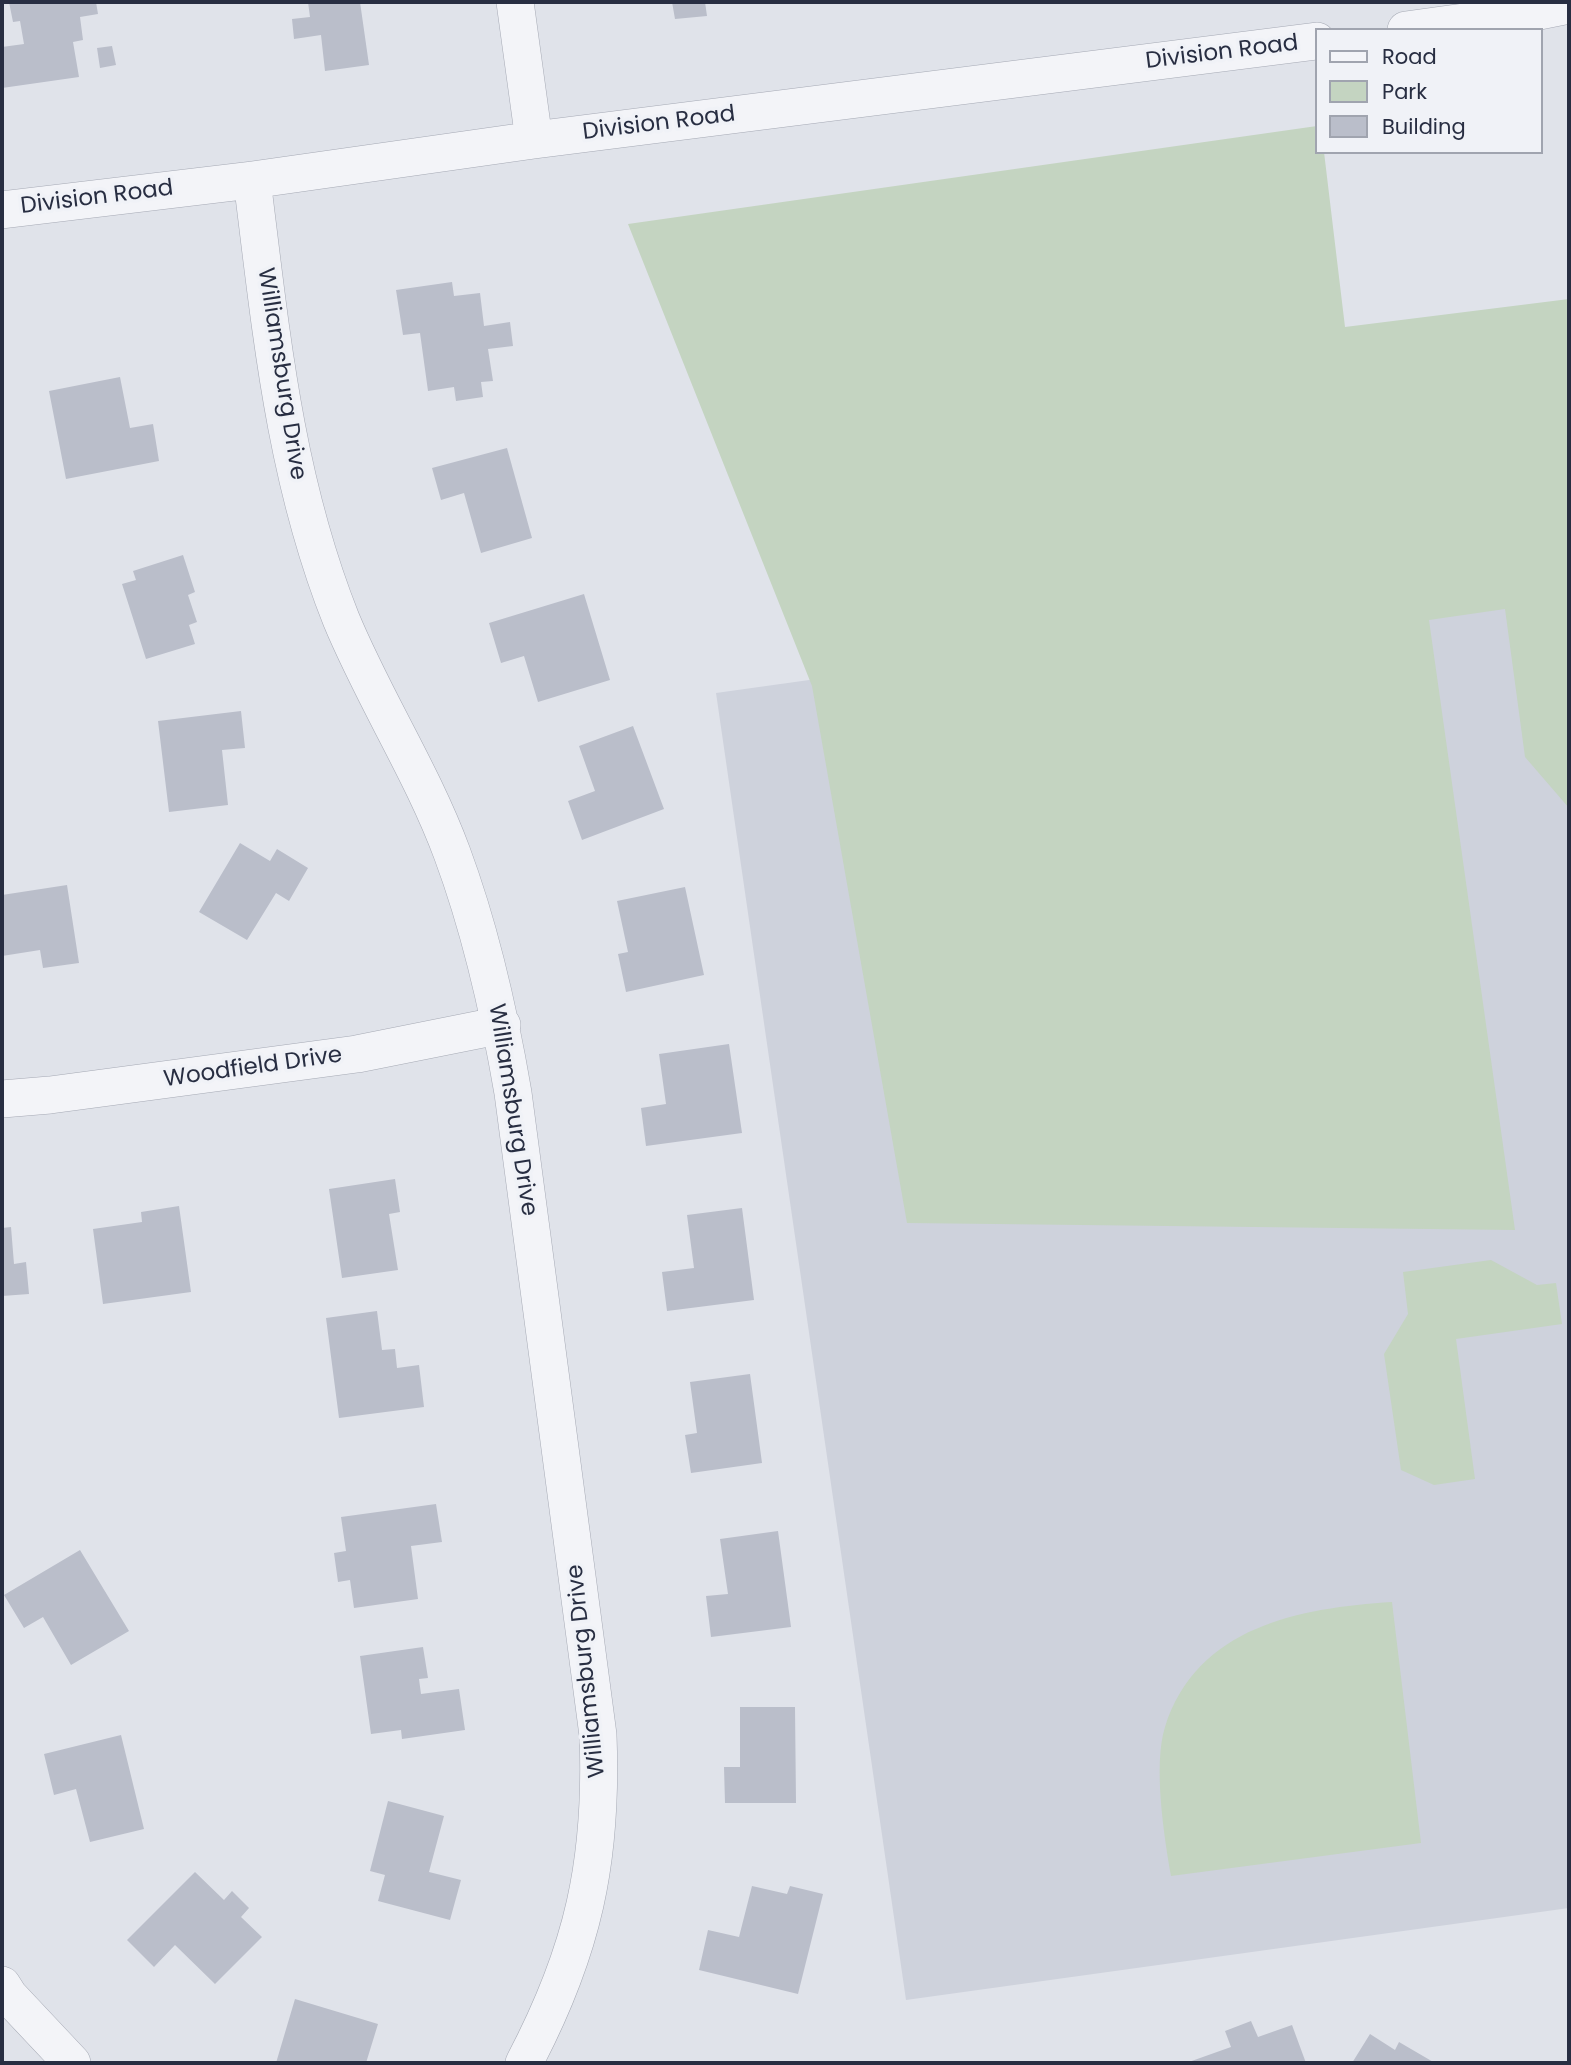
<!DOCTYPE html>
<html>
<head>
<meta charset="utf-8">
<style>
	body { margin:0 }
	#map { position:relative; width:1571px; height:2065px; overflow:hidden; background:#e0e3ea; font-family:Poppins,sans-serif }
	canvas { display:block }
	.frame { position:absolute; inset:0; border:4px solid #282e42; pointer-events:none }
	.legend { position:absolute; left:1315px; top:28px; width:228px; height:126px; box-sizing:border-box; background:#f0f2f7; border:2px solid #a0a4af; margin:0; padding:9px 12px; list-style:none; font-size:21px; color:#282e42 }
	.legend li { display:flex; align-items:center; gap:14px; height:35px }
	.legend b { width:35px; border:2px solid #a0a4af }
</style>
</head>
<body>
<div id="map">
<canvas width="1571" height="2065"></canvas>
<div class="frame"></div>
<ul class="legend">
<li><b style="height:9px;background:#f3f4f8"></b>Road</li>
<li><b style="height:19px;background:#c4d4c1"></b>Park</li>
<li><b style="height:19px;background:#babeca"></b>Building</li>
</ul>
</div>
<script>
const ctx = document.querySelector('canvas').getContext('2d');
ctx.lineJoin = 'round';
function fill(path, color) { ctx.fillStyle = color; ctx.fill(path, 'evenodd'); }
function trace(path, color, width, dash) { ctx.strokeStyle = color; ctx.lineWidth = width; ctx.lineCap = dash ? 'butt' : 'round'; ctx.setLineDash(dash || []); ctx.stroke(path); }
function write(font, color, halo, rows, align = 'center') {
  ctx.font = font + ' Poppins,sans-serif'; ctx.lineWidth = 7; ctx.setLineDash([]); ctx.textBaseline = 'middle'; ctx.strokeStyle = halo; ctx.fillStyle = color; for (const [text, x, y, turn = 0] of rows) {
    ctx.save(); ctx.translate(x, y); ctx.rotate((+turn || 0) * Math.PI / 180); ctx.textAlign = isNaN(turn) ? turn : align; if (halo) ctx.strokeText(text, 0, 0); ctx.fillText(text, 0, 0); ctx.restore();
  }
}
const built = new Path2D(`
	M1569 574V1908L906 2000 716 693Z`);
const green = new Path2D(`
	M1317 126V152H1324L1345 327 1569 299V808L1525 757 1505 609 1429 620 1515 1230 907 1223 812 686 628 224Z
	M1491 1260 1537 1285 1556 1283 1562 1324 1456 1339 1475 1479 1434 1485 1401 1470 1384 1354 1408 1314 1403 1272Z
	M1392 1602 1421 1843 1171 1876C1164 1836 1153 1765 1165 1727 1197 1626 1300 1608 1392 1602Z`);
const building = new Path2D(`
	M9 2H96L98 14 80 17 83 40 73 42 79 77 2 88V47L24 44 20 21 13 22Z
	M308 2H360L369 65 325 71 321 35 294 39 292 19 310 17Z
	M672 2H705L707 16 675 19Z
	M112 46 116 65 100 68 97 48Z
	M452 282 454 296 480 293 484 326 510 322 513 346 488 349 493 381 481 382 483 397 456 401 454 387 428 391 420 333 403 335 396 290Z
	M120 377 130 428 153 424 159 461 66 479 49 391Z
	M507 448 532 538 481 553 464 493 441 500 432 468Z
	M183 555 195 592 188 595 197 622 189 625 195 644 146 659 122 584 136 580 133 571Z
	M584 594 610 680 538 702 524 656 501 663 489 623Z
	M241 711 245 748 222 750 228 805 169 812 158 721Z
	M633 726 664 809 582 840 568 801 595 791 579 746Z
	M240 843 270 861 277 849 308 868 289 901 276 893 247 940 199 912Z
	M67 885 79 963 43 968 40 950 2 956V895Z
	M685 887 704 975 626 992 618 954 628 952 617 901Z
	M729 1044 742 1133 646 1146 641 1108 666 1104 659 1054Z
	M395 1179 400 1212 389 1214 398 1270 342 1278 329 1189Z
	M179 1206 191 1292 103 1304 93 1229 142 1222 141 1212Z
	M742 1208 754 1300 667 1311 662 1272 694 1268 687 1215Z
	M11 1227 14 1264 26 1262 29 1294 2 1296V1228Z
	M377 1311 382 1350 395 1349 397 1368 419 1365 424 1407 339 1418 326 1318Z
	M750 1374 762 1463 691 1473 685 1435 697 1433 690 1382Z
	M436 1504 442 1542 411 1546 418 1599 354 1608 350 1580 338 1582 334 1553 346 1551 341 1517Z
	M778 1531 791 1627 711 1637 706 1596 728 1594 720 1539Z
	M80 1550 129 1631 71 1665 43 1617 24 1628 4 1595Z
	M423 1647 428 1678 419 1679 421 1694 459 1689 465 1730 402 1739 401 1730 371 1734 360 1656Z
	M740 1707H795L796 1803H725L724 1767H740Z
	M121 1735 144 1829 90 1842 76 1789 54 1795 44 1754Z
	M388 1801 444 1816 429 1872 461 1880 450 1920 378 1901 385 1875 370 1871Z
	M195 1872 224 1900 232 1891 249 1908 241 1917 262 1937 215 1984 175 1945 154 1967 127 1940Z
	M752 1886 787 1894 790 1886 823 1894 798 1994 699 1970 708 1930 739 1937Z
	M295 1999 378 2024 366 2063H276Z
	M1251 2021 1258 2037 1292 2025 1306 2063H1186L1231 2047 1225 2031Z
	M1370 2034 1395 2050 1399 2042 1435 2063H1352Z`);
const minor = new Path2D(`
	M515 2 534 140
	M1406 30 1530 13 1569 5
	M252 180C271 331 284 476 341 619 374 699 422 772 452 853 481 931 499 1011 513 1093L598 1735C603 1861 583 1951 524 2063
	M2 210 252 180 534 140 1317 41
	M2 1099 50 1095 357 1054 502 1025
	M2 1985 9 1996 72 2063`);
const streetNames = [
	["Division Road",1222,53,-7],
	["Division Road",659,124,-7],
	["Division Road",97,198,-7],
	["Williamsburg Drive",281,374,81],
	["Woodfield Drive",253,1068,-8],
	["Williamsburg Drive",512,1110,81],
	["Williamsburg Drive",587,1671,-96]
];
fill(built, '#ced2dc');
fill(green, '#c4d4c1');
fill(building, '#babeca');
trace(minor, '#a5a9b4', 38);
trace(minor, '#f3f4f8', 37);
write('23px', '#282e42', '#f0f2f7', streetNames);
</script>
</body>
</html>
